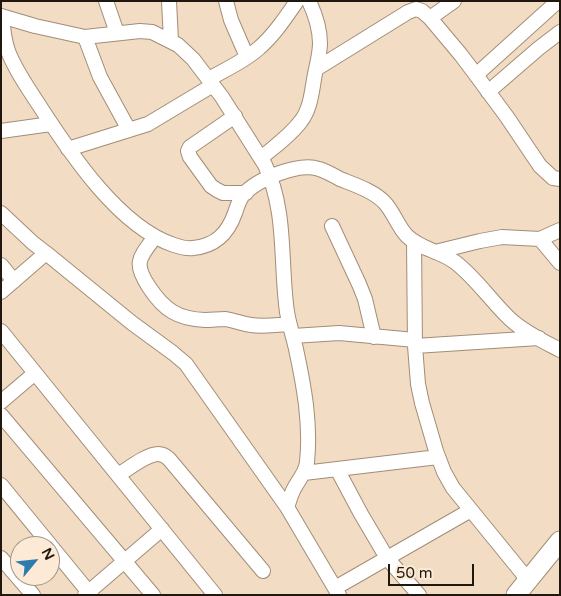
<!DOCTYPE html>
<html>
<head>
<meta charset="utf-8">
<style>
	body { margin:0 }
	#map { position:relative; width:561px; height:596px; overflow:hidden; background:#f2dcc4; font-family:"Varela Round",sans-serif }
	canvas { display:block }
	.frame { position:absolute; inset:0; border:2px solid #20180f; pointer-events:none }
	.north { position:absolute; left:10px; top:536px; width:50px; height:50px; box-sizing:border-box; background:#fcead6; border:1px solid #a49686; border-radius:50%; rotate:62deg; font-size:14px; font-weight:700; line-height:20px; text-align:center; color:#20180f }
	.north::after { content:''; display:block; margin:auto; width:18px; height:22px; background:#2d7cae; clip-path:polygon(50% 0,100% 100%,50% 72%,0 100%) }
	.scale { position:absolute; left:388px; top:564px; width:86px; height:22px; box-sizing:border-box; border:2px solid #20180f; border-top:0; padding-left:6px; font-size:15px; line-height:18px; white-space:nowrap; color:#20180f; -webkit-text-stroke:4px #fcead6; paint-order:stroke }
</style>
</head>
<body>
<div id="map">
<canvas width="561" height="596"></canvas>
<div class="frame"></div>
<div class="north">N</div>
<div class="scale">50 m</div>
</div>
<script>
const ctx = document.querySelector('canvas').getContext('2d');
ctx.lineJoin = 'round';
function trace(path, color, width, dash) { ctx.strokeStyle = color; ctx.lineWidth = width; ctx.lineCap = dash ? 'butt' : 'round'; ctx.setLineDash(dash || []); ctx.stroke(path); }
const minor = new Path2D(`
	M106 1 117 33
	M169 1 171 41
	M226 1 231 20 247 57
	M1 16 35 26 85 37 140 31 152 32 178 45 193 59 222 97 265 165C287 211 280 263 287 312 289 324 293 336 296 349 304 386 311 424 307 462 306 474 296 482 292 493 290 497 289 503 287 507
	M2 16C3 28 4 40 8 51 15 70 28 88 39 105 70 153 119 227 174 245 180 247 187 249 193 248 216 246 228 233 235 213 237 207 239 200 243 195 257 179 299 162 319 169 326 171 333 175 340 179 355 185 374 191 385 203 394 213 398 227 407 236 420 249 440 251 455 262 476 278 491 301 510 319 524 332 543 341 560 350
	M430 18 454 1
	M85 37 100 77 129 130
	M316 69 408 12 416 9 422 11 430 18 461 55 476 75 507 117 540 166 553 178 560 179
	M476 75 558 1
	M209 79C226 69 245 61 259 48 274 35 286 17 297 1
	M488 92 539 48 560 32
	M235 116 190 147 188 151 190 157 211 186 217 190 223 193H246
	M1 131 51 124
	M68 149 148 124 213 85
	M261 158C275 146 290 136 301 121 312 107 312 86 316 69 318 60 320 52 320 43 320 28 315 14 309 1
	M1 213 33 243 46 253 132 323 173 353 186 364 287 507 339 595
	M332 226 359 284 365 299 374 337
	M155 237C139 258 133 263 149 287 164 310 178 319 205 320 212 320 218 319 225 319 233 320 242 324 251 325 264 327 277 325 289 324
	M540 239 560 263
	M414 242 415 346 418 384 422 403 436 451 444 472 453 488 528 580
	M435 252 480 241 502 237 540 239 560 230
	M1 265 14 281
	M1 292 46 253
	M1 331 215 595
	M293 336 339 333 415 340
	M415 346 539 338
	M1 402 35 373
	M1 415 153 595
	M337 469 361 514 387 558 419 595
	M304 473 438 457
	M118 475C128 469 147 454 158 454 163 454 166 456 169 459L263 571
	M1 485 91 595
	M1 558 33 595
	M335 588 471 510
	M85 595 162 529`);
const secondary = new Path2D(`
	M516 595 560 541`);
trace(minor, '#a28d77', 16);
trace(secondary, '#a28d77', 21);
trace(minor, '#fff', 14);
trace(secondary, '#fff', 19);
</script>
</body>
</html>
